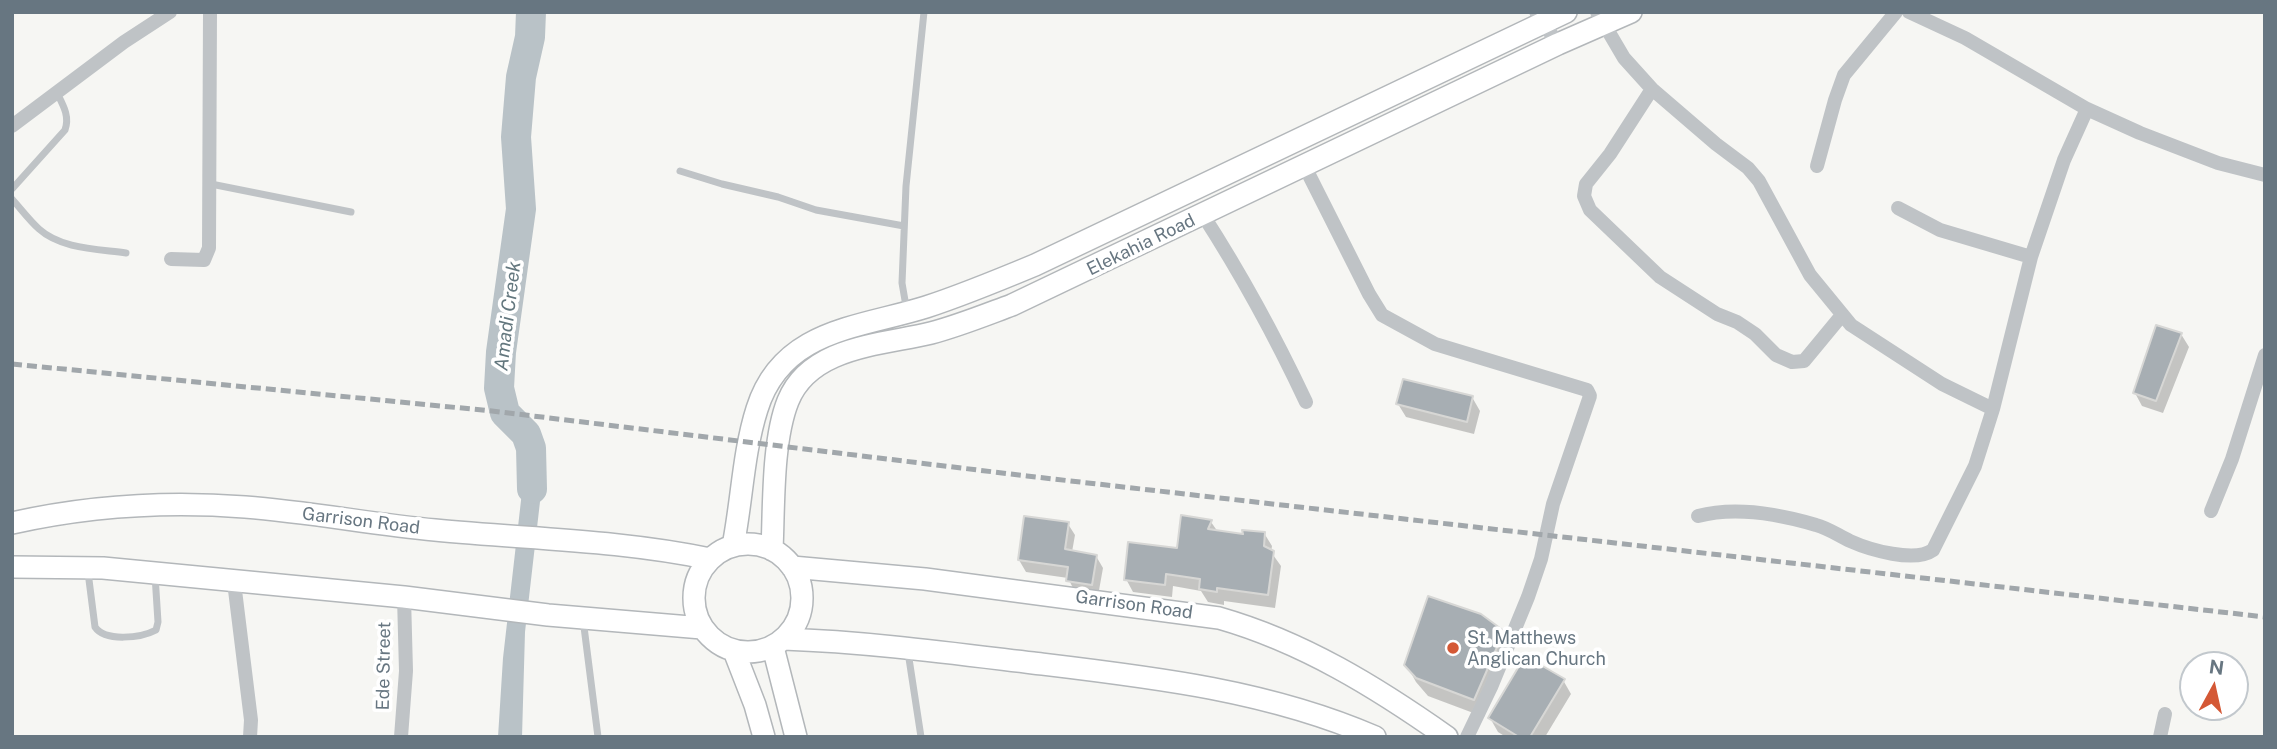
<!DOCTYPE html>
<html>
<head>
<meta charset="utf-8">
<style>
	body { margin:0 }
	#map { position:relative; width:2277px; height:749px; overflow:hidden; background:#f6f6f3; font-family:"Public Sans",sans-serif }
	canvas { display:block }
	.frame { position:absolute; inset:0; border:14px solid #677681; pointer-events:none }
	.north { position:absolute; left:2179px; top:651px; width:70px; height:70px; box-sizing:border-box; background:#fff; border:2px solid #c2c8cd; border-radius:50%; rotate:8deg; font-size:19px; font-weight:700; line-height:28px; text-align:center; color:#677681 }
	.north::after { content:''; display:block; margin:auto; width:24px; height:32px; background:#d45835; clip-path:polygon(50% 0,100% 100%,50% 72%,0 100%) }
</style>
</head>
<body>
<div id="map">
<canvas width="2277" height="749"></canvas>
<div class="frame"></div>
<div class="north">N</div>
</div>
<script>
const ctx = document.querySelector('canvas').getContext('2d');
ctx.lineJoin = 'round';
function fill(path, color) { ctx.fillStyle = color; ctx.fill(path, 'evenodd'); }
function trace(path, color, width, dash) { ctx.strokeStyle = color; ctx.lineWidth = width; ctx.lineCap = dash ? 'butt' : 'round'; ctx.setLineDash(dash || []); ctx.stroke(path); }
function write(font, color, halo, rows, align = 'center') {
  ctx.font = font + ' "Public Sans",sans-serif'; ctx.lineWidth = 7; ctx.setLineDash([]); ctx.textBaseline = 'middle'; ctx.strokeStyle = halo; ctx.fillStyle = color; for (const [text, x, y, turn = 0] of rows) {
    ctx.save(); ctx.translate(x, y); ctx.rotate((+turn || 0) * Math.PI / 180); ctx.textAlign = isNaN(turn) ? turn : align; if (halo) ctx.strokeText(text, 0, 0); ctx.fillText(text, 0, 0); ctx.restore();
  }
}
const water = new Path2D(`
	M534 447 541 493 525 632 522 737H498L503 658 527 448Z`);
const shadow = new Path2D(`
	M2181 334 2189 347 2163 413 2142 406 2135 393Z
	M1472 397 1480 411 1474 434 1406 417 1398 404Z
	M1211 522 1218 532 1245 536 1264 533 1272 546 1271 552 1281 566 1275 608 1224 601V605L1208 602 1201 591 1173 586 1172 597 1133 592 1126 579 1178 550Z
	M1068 524 1075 535 1072 552 1096 556 1103 568 1098 596 1075 592 1068 578 1026 572 1019 560Z
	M1502 632 1512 650 1484 717 1428 696 1416 682 1406 664Z
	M1563 680 1571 694 1545 737H1506L1498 732 1490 718Z`);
const river = new Path2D(`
	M531 12 530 37 521 77 516 137 521 209 501 352 499 388 505 413 526 434 531 448 532 489`);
const building = new Path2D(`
	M2156 325 2182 333 2156 401 2133 393Z
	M1403 379 1473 396 1467 422 1396 404Z
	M1181 515 1212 520 1208 529 1243 534 1242 530 1265 532 1264 546 1274 551 1268 595 1217 588V592L1199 589 1200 579 1166 574 1165 585 1124 580 1128 542 1177 548Z
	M1024 516 1069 522 1065 549 1097 555 1092 585 1066 581 1068 567 1018 560Z
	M1428 596 1481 614 1504 631 1474 700 1416 678 1404 665Z
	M1525 656 1565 679 1530 737H1519L1488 718Z`);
const service = new Path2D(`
	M680 171 722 184 778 197 816 210 904 226
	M211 184 351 212
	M12 189 65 130C70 116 63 105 56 91
	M12 199C21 209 29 220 39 229 61 249 98 249 126 253
	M907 312 902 283 906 186 924 12
	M88 572 95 627C105 642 141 638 156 630L158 622 155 575
	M583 619 598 737
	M908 652 921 737`);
const minor = new Path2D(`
	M1536 12 1558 44
	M1597 12 1624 58 1652 89 1716 144 1748 168 1759 181 1810 275 1851 325 1942 384 1993 409
	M1909 12 1965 38 2087 109 2140 133 2218 163 2265 175
	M1652 89 1610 154 1586 184 1584 196 1590 210 1660 277 1717 314 1737 322 1755 334 1776 355 1792 362 1804 361 1842 315
	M12 126 124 42 170 12
	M1304 165 1369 294 1382 315 1435 344 1587 390 1590 396 1553 504 1541 559 1528 597 1491 687 1467 737
	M1817 166 1835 100 1844 75 1896 12
	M1898 208 1940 230 2031 257
	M1203 215C1243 277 1275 336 1306 402
	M171 259 204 260 209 248 210 12
	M2211 511 2232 459 2265 355
	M1698 516C1736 506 1779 514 1816 525 1828 528 1839 536 1850 541 1870 550 1915 563 1933 550L1975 466 1993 409 2031 257 2064 160 2087 109
	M234 582 251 720 250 737
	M401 737 406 671 404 597
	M2160 737 2165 714`);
const primary = new Path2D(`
	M12 523C88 506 168 501 245 507 309 512 372 524 435 530 527 539 620 540 710 559
	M694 598a54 54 0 1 1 108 0a54 54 0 1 1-108 0Z
	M733 546C742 501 743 453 757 409 782 329 859 328 926 307 963 295 999 280 1035 265L1566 12
	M772 550C774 507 772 441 788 401 810 346 882 345 931 333 958 326 985 315 1012 305L1558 44 1631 12
	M12 567 103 568 404 597 548 615 702 628
	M792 567 925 579 1219 618C1303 642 1376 687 1447 737
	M784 639C868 642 950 653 1033 663 1150 677 1267 690 1375 737
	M773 647 796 737
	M734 651 755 705 764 737`);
const rail = new Path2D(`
	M12 364 492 411 1027 476 2265 617`);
const markers = [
	[1453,648,7,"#d45835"]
];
const streetNames = [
	["Elekahia Road",1141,245,-26],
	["Garrison Road",361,521,7],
	["Garrison Road",1134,605,8],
	["Ede Street",384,666,-89]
];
const poiNames = [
	["St. Matthews",1467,638],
	["Anglican Church",1467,659]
];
const waterNames = [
	["Amadi Creek",508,316,-83]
];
fill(water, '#b9c2c7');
fill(shadow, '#0003');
trace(river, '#b9c2c7', 30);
fill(building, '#a7aeb3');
trace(building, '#d7d7d5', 2);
trace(primary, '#b3b7ba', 24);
trace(service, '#bfc3c6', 7);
trace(minor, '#bfc3c6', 14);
trace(primary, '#fff', 21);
trace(rail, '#a1a7ab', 5, [10, 5]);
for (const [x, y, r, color] of markers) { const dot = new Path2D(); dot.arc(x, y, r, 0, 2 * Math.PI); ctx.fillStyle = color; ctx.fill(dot); trace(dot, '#fff', 2.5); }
write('18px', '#677681', '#fff', streetNames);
write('18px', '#677681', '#fff', poiNames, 'left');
write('italic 19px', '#63777e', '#fff', waterNames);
</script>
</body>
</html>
